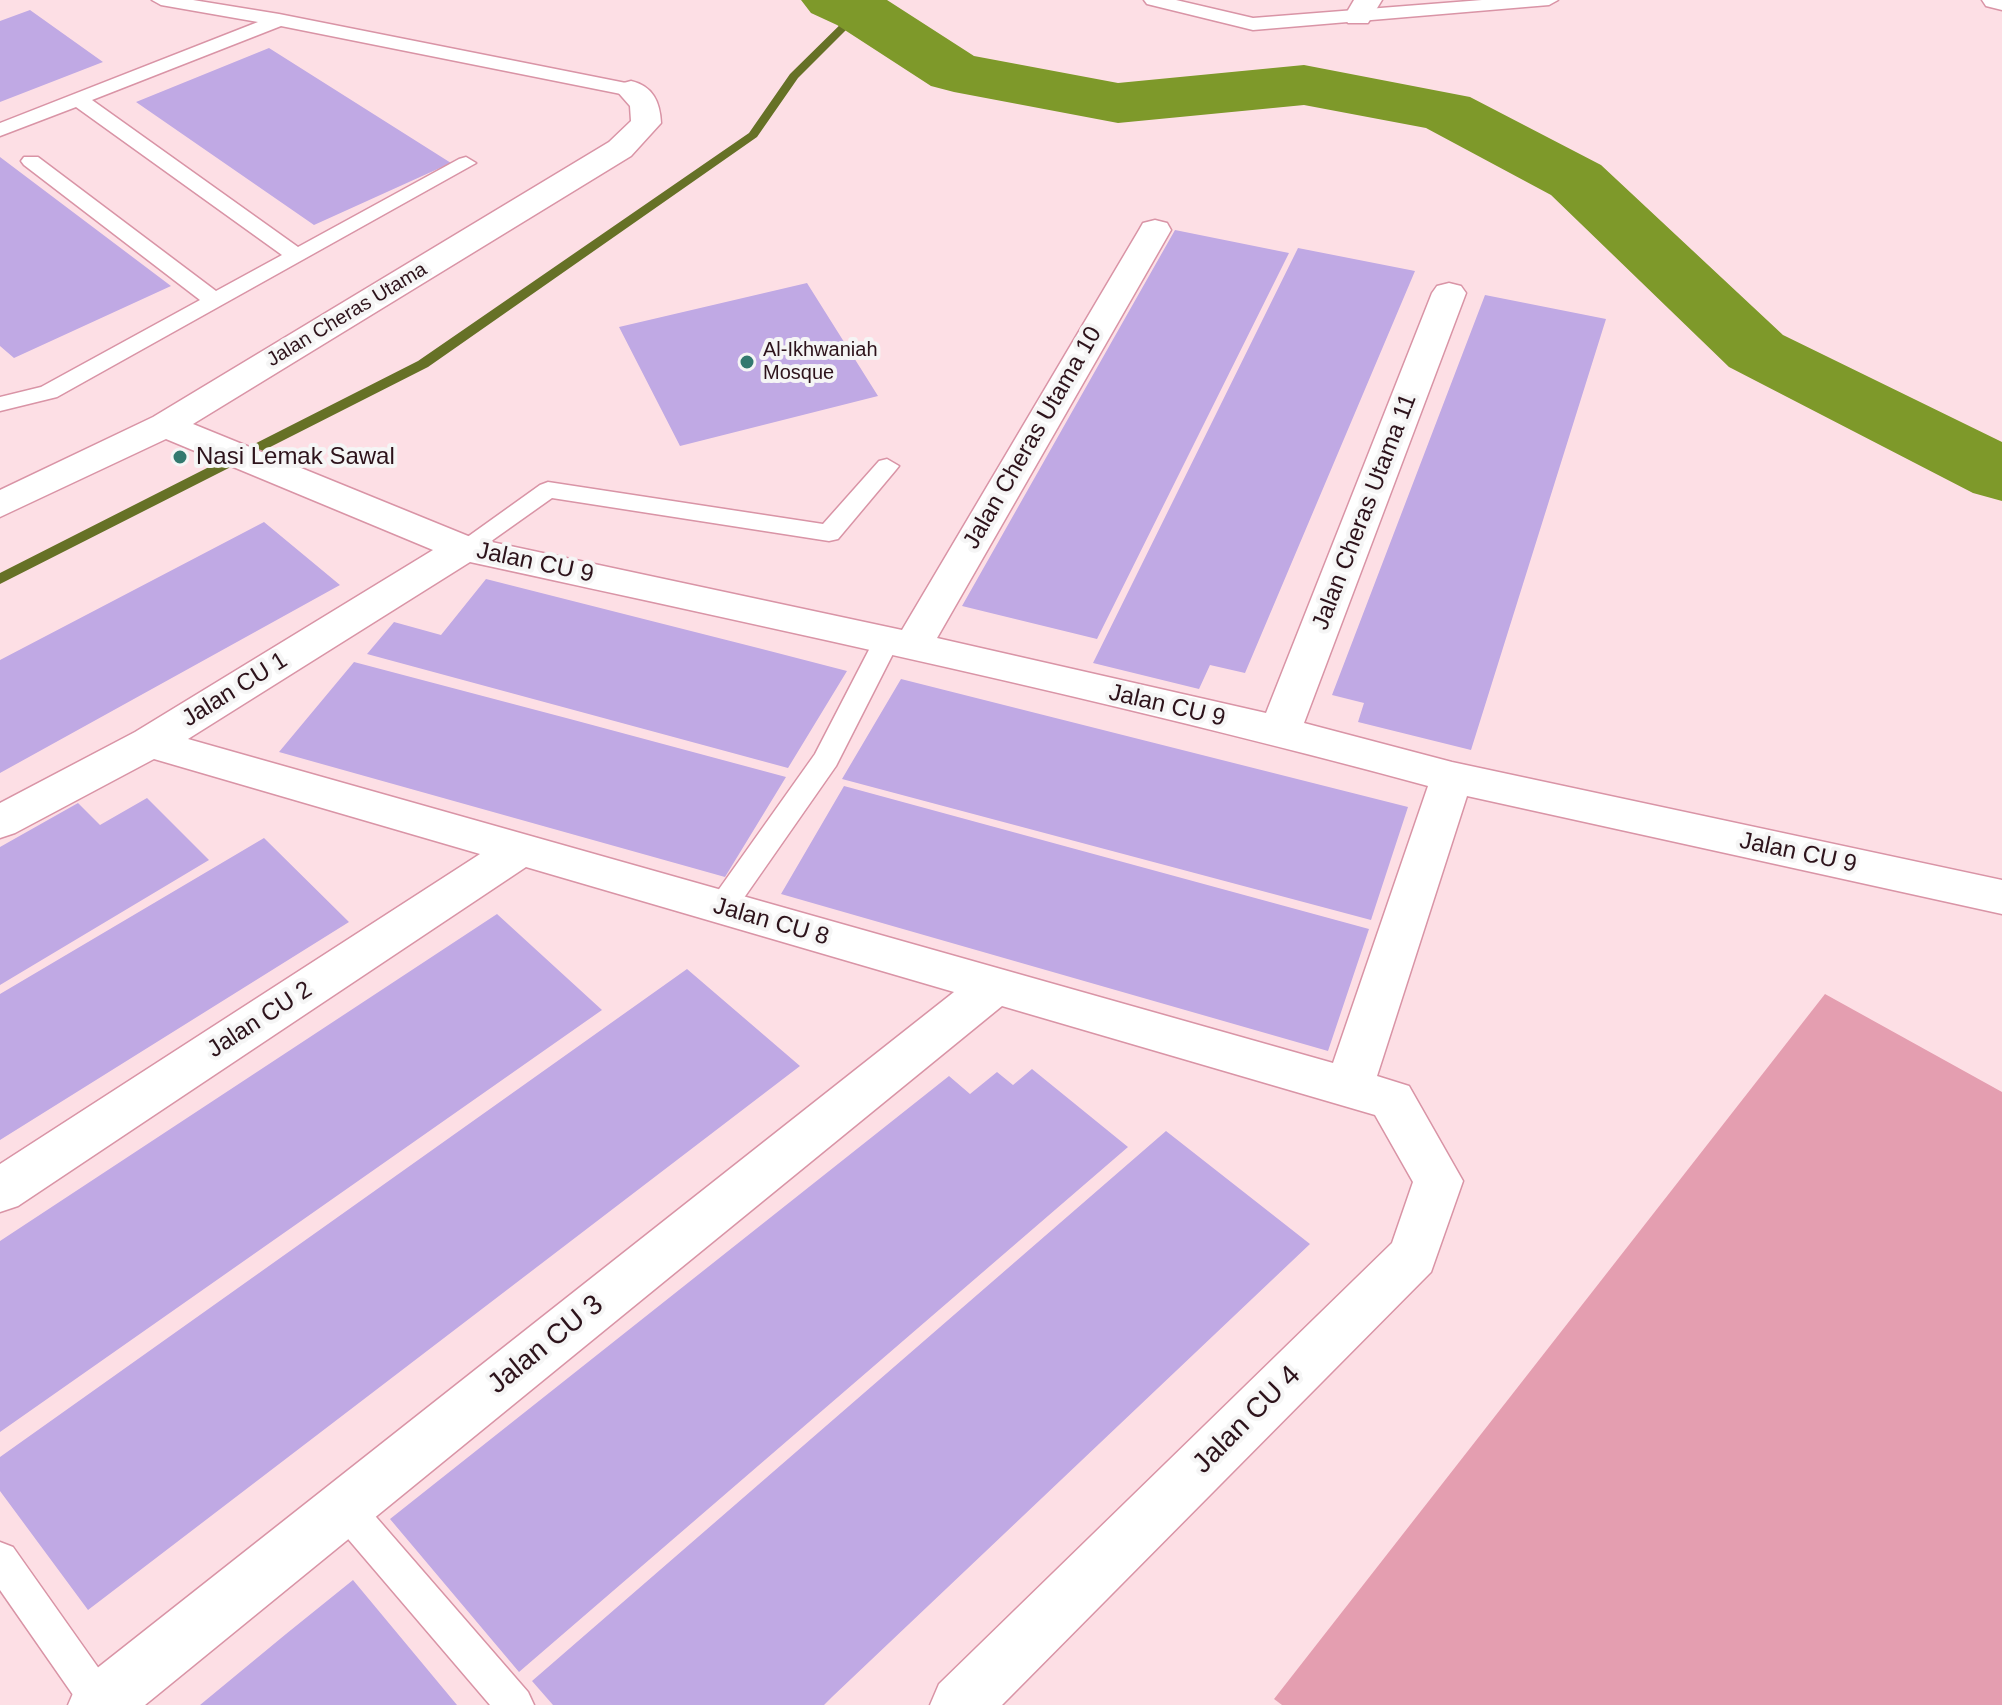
<!DOCTYPE html>
<html>
<head>
<meta charset="utf-8">
<style>
	body { margin:0 }
	canvas { display:block; background:#fddfe5 }
</style>
</head>
<body>
<canvas width="2002" height="1705"></canvas>
<script>
const ctx = document.querySelector('canvas').getContext('2d');
ctx.lineJoin = 'round';
function fill(path, color) { ctx.fillStyle = color; ctx.fill(path, 'evenodd'); }
function trace(path, color, width, dash) { ctx.strokeStyle = color; ctx.lineWidth = width; ctx.lineCap = dash ? 'butt' : 'round'; ctx.setLineDash(dash || []); ctx.stroke(path); }
function write(font, color, halo, rows, align = 'center') {
  ctx.font = font + ' Helvetica,sans-serif'; ctx.lineWidth = 8; ctx.setLineDash([]); ctx.textBaseline = 'middle'; ctx.strokeStyle = halo; ctx.fillStyle = color; for (const [text, x, y, turn = 0] of rows) {
    ctx.save(); ctx.translate(x, y); ctx.rotate((+turn || 0) * Math.PI / 180); ctx.textAlign = isNaN(turn) ? turn : align; if (halo) ctx.strokeText(text, 0, 0); ctx.fillText(text, 0, 0); ctx.restore();
  }
}
const green = new Path2D(`
	M1825 994 2002 1092V1705H1282L1274 1699Z`);
const stream = new Path2D(`
	M856 9 865 11 798 78 757 137 428 367 0 584V573L418 361 749 133 790 74Z`);
const river = new Path2D(`
	M801 0H887L974 56 1118 83 1304 65 1470 97 1601 165 1783 335 2002 442V501L1973 493 1729 367 1551 195 1426 128 1304 105 1118 123 954 92 931 86 837 25 811 13Z`);
const building = new Path2D(`
	M30 10 103 62 0 102V21Z
	M269 48 451 163 314 225 136 102Z
	M0 157 171 286 14 358 0 346Z
	M1175 230 1289 253 1097 639 962 606Z
	M1298 248 1415 271 1245 673 1210 665 1199 689 1093 663Z
	M807 283 878 396 680 446 619 327Z
	M1485 295 1606 319 1471 750 1358 722 1364 703 1332 695Z
	M264 522 340 585 0 773V660Z
	M486 579 762 649 847 671 788 768 367 654 394 622 441 635Z
	M354 662 570 719 786 777 725 877 279 752Z
	M901 679 1408 807 1371 920 842 779Z
	M844 786 1369 929 1328 1051 781 894Z
	M147 798 209 860 0 985V847L78 803 100 825Z
	M264 838 349 922 0 1140V994Z
	M497 914 602 1010 0 1432V1241Z
	M687 969 800 1066 88 1610 0 1491V1457Z
	M1032 1069 1128 1147 519 1672 390 1519 949 1076 970 1094 997 1072 1013 1085Z
	M1166 1131 1310 1244 832 1697 824 1705H553L532 1681Z
	M353 1580 457 1705H200L286 1634Z`);
const lane = new Path2D(`
	M152 0H193L279 14 631 84 641 90 631 96 281 26 92 100 298 247 459 159 466 157 476 163 57 397 0 411V397L41 387 200 300 24 165 21 161 24 157H38L216 291 282 255 76 107 0 136V123L258 22 161 5Z
	M1144 0H1176L1253 18 1482 0H1558L1549 5 1253 30 1147 4Z
	M887 459 899 466 895 471 838 539 829 541 552 498 473 554 464 556 452 548 540 485 548 482 823 524 879 461Z
	M887 631 896 634 900 640 836 766 732 915 722 918 712 915 708 907 712 899 815 754 874 640 878 634Z
	M344 1490 357 1495 528 1692 534 1705H490L331 1519 326 1507 331 1495Z
	M0 1542 13 1547 114 1690 119 1705H80L0 1590Z`);
const street = new Path2D(`
	M1354 0H1382L1368 23H1348L1344 17Z
	M1982 0H2002V10L1986 6Z
	M631 81C653 86 660 102 661 123L631 156 193 424 473 538 902 630 1139 230 1143 223 1155 220 1167 223 1171 230 937 638 1266 713 1432 293 1437 286 1449 283 1461 286 1466 293 1304 723 1452 762 2002 880V914L1467 796 1377 1076 1409 1086 1463 1181 1431 1272 1002 1705H930L939 1684 1392 1243 1413 1182 1375 1115 1002 1006 145 1705H68L77 1684 954 992 526 867 18 1206 0 1212V1164L480 854 154 759 15 833 0 838V803L135 732 433 550 166 439 0 517V490L153 417 609 142 631 121 630 106 616 90 620 84ZM470 562C790 632 1111 700 1428 786L1333 1063 188 739Z`);
const markers = [
	[747,362,8,"#33796f"],
	[180,457,8,"#33796f"]
];
const farStreetnames = [
	["Jalan Cheras Utama",347,315,-31]
];
const farPoinames = [
	["Al-Ikhwaniah",763,350],
	["Mosque",763,373]
];
const streetNames = [
	["Jalan Cheras Utama 10",1033,438,-60],
	["Jalan Cheras Utama 11",1365,512,-69],
	["Jalan CU 9",535,563,12],
	["Jalan CU 1",235,690,-32],
	["Jalan CU 9",1167,706,13],
	["Jalan CU 9",1798,853,12],
	["Jalan CU 8",771,922,16],
	["Jalan CU 2",260,1020,-33]
];
const poiNames = [
	["Nasi Lemak Sawal",196,457]
];
const nearStreetnames = [
	["Jalan CU 3",546,1345,-39],
	["Jalan CU 4",1247,1420,-45]
];
fill(green, '#e49eb0');
fill(stream, '#667126');
fill(river, '#7e992a');
fill(building, '#c0a9e4');
trace(lane, '#d994a6', 3);
trace(street, '#d994a6', 3);
fill(lane, '#fff');
fill(street, '#fff');
for (const [x, y, r, color] of markers) { const dot = new Path2D(); dot.arc(x, y, r, 0, 2 * Math.PI); ctx.fillStyle = color; ctx.fill(dot); trace(dot, '#f5f5f5', 3); }
write('20px', '#2d131b', '#f5f5f5', farStreetnames);
write('20px', '#2d131b', '#f5f5f5', farPoinames, 'left');
write('24px', '#2d131b', '#f5f5f5', streetNames);
write('24px', '#2d131b', '#f5f5f5', poiNames, 'left');
write('28px', '#2d131b', '#f5f5f5', nearStreetnames);
</script>
</body>
</html>
